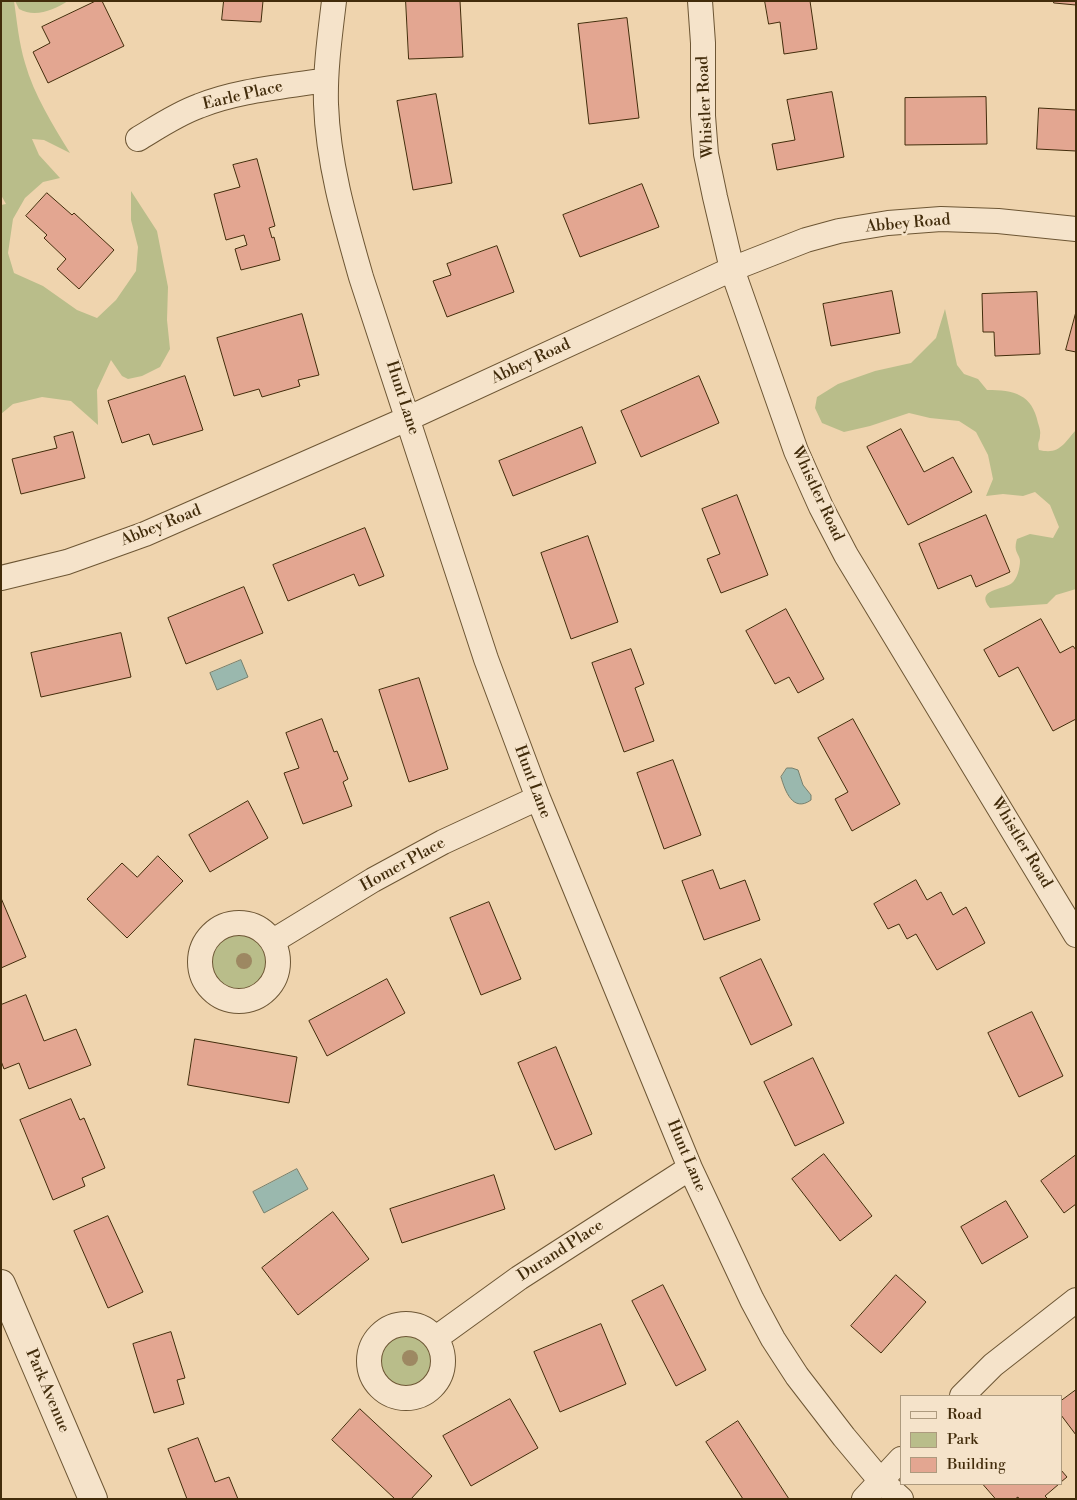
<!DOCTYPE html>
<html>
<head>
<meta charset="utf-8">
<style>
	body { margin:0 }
	#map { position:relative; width:1077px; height:1500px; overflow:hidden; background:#efd4ae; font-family:"Libre Bodoni",serif }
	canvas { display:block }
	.frame { position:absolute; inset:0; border:2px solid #422c0b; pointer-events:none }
	.legend { position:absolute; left:900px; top:1395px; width:162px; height:90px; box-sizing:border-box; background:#f5e3ca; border:1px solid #ad9a7e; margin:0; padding:6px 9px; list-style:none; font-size:15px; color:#422c0b }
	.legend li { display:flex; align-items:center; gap:10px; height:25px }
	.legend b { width:25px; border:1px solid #ad9a7e }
</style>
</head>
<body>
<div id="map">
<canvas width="1077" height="1500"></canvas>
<div class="frame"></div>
<ul class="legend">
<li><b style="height:6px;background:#f5e3ca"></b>Road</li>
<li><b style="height:14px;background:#b9bd8a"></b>Park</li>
<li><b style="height:14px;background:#e3a691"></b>Building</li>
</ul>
</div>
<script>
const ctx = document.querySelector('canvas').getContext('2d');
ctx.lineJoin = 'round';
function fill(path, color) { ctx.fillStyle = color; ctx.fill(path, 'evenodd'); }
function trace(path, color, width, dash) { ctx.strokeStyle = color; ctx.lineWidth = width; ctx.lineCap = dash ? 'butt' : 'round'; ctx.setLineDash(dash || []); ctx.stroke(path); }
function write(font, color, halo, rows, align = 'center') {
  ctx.font = font + ' "Libre Bodoni",serif'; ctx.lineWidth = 5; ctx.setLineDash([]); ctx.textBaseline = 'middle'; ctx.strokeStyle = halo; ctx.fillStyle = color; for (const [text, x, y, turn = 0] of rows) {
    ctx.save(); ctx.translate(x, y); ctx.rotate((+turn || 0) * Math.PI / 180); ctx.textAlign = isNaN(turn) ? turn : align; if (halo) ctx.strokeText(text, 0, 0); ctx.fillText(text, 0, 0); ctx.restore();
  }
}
const green = new Path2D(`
	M1 1H14C17 22 19 43 25 63 34 95 53 125 70 153L44 140 32 139 39 155 60 178 43 182 25 198 13 219 8 253 14 273 43 286 77 310 97 318 116 300 136 271 138 247 131 220V191L157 231 168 287 167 320 170 349 160 367 142 376 128 379 122 376 111 360 97 390 98 425 71 401 42 397 13 404 1 414V205L6 204 1 195Z
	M15 1H68C54 10 35 18 19 9Z
	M945 309 957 365 964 374 978 379 987 390C1014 390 1032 394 1038 423 1039 426 1041 432 1040 435 1040 443 1037 440 1039 450 1060 455 1064 443 1076 430V589L1056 595 1047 604 990 608C974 589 1004 590 1012 583 1017 579 1020 568 1020 561 1020 557 1017 554 1016 550 1015 547 1016 542 1017 539L1030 534 1053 538 1059 527 1050 505 1035 492 1023 496 1003 494 986 496 993 479 988 455 976 432 959 421 930 418 909 413 870 426 844 432 822 423 815 408 817 397 838 384 875 371 911 363 936 338Z
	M200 962a39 39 0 1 1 78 0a39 39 0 1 1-78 0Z
	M369 1361a37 37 0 1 1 74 0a37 37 0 1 1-74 0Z`);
const water = new Path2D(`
	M241 660 248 677 217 690 210 673Z
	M787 768H792L798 770 803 785 811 795V800C793 813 785 791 781 777Z
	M297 1169 308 1189 264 1213 253 1192Z`);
const building = new Path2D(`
	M96 1H102L124 46 48 83 33 52 50 43 42 27Z
	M224 1H263L261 22 222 20Z
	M406 1H460L463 57 409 59Z
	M765 1H810L817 49 784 54 780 22 769 24Z
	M1054 1H1076V5L1054 3Z
	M627 18 639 118 589 124 578 24Z
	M832 92 844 157 777 170 772 144 795 140 787 100Z
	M436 94 452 183 413 190 397 101Z
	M986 97 987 144 905 145V98Z
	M1039 108 1076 110V151L1037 149Z
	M257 159 275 226 269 228 272 238 274 237 280 260 241 270 235 249 247 245 244 235 226 240 214 194 240 187 233 165Z
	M642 184 659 227 580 257 563 215Z
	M47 193 72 215 74 213 114 250 79 289 57 269 66 259 44 238 47 235 26 216Z
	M497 246 514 292 447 317 433 281 451 275 447 264Z
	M892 291 900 333 831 346 823 304Z
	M1037 292 1040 354 995 356 994 332H983L982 294Z
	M1076 312V352L1066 350Z
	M302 314 319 375 298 380 300 386 262 397 259 389 234 396 217 338Z
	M185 376 203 430 153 445 149 434 122 443 108 401Z
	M699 376 719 423 641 457 621 411Z
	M582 427 596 463 513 496 499 461Z
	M901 429 924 472 953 457 972 492 908 525 867 447Z
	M73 432 85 478 21 494 12 459 57 448 54 437Z
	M737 495 768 575 721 593 707 559 720 554 702 509Z
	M986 515 1010 572 976 587 971 575 938 589 919 544Z
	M365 528 384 576 359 586 354 574 288 601 273 565Z
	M588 536 618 622 571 639 541 553Z
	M244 587 263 633 186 664 168 618Z
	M786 609 824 679 798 693 789 677 775 684 746 631Z
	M1041 619 1060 653 1073 646 1076 650V719L1053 731 1018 667 999 677 984 650Z
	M121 633 131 677 41 697 31 653Z
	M631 649 644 684 635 688 654 741 624 752 592 663Z
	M419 678 448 769 409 782 379 690Z
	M322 719 334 752 337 751 348 779 343 782 352 806 303 824 284 773 299 768 286 733Z
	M853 719 900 804 852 831 835 799 848 792 818 738Z
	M673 760 701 835 664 849 637 773Z
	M248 801 268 838 210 872 189 835Z
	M158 856 183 881 127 938 87 899 122 863 137 877Z
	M713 870 720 889 745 880 760 920 704 940 682 881Z
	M916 880 927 900 941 892 953 915 966 907 985 943 937 970 916 934 907 939 899 924 888 929 874 904Z
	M1 898 26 957 1 968Z
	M489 902 521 979 481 995 450 918Z
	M761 959 792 1025 751 1045 720 978Z
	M387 979 405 1013 327 1056 309 1021Z
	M26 995 44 1041 76 1029 91 1065 29 1089 19 1063 4 1069 1 1061V1005Z
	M1032 1012 1063 1076 1019 1097 988 1033Z
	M195 1039 297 1057 289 1103 188 1085Z
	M556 1047 592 1134 555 1150 518 1063Z
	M813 1058 844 1123 795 1146 764 1082Z
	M71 1099 80 1120 84 1118 105 1168 82 1178 85 1186 53 1200 20 1120Z
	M824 1154 872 1216 840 1241 792 1179Z
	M1076 1155V1204L1064 1213 1041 1181Z
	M494 1175 505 1209 402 1243 390 1209Z
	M1006 1201 1028 1237 982 1264 961 1227Z
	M333 1212 369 1259 298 1315 262 1268Z
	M108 1216 143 1292 108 1308 74 1231Z
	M896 1275 926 1302 881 1353 851 1326Z
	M663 1285 706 1370 676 1386 632 1301Z
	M601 1324 626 1384 560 1412 534 1352Z
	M171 1332 185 1378 177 1380 184 1404 154 1413 133 1344Z
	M1076 1390V1435L1061 1415V1401Z
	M510 1399 538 1448 471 1486 443 1436Z
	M360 1409 432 1476 411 1499H395L332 1440Z
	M738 1421 789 1499H743L706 1442Z
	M198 1438 215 1482 229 1477 238 1499H187L168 1449Z
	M1061 1470 1067 1477 1061 1482Z
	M983 1484H1059L1045 1496 1048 1499H1019L1018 1497 1015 1499H996Z`);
const minor = new Path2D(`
	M334 1C330 35 325 70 326 104 328 163 345 221 361 277L486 659 538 798 690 1168 752 1300 773 1339 797 1376 844 1437 880 1480 901 1499
	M700 1 703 43V116L706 154 715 197 732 269 796 451 821 507 846 555 1076 935
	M138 139C158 127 177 114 199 106 239 90 284 87 326 80
	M1 578 67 562 145 534 409 418 732 269 806 240 839 231 888 223 941 219 998 221 1076 229
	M200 962a39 39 0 1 1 78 0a39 39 0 1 1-78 0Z
	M273 941 373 880 443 842 538 798
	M369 1361a37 37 0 1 1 74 0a37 37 0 1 1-74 0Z
	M436 1338 519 1278 690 1168
	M962 1396 993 1365 1076 1300
	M864 1499 901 1459`);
const tertiary = new Path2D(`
	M1 1284 93 1499`);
const trees = [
	[244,961],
	[410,1358]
];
const streetNames = [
	["Earle Place",243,96,-13],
	["Whistler Road",706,107,-93],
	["Abbey Road",908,224,-5],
	["Abbey Road",531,362,-25],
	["Hunt Lane",402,398,72],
	["Whistler Road",817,494,65],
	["Abbey Road",161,526,-22],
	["Hunt Lane",532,782,69],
	["Whistler Road",1021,843,59],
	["Homer Place",403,865,-29],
	["Hunt Lane",686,1156,67],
	["Durand Place",561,1251,-33],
	["Park Avenue",47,1391,67]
];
fill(green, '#b9bd8a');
fill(water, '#9ab8ae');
trace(water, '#77806d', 1);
fill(building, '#e3a691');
trace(building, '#422c0b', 1);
trace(minor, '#6d5634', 26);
trace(tertiary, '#6d5634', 30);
trace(minor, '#f5e3ca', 24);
trace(tertiary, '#f5e3ca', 28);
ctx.fillStyle = '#9d8862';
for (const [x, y] of trees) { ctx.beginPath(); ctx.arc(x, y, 8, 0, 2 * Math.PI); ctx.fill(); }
write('16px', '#422c0b', '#f5e3ca', streetNames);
</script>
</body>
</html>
